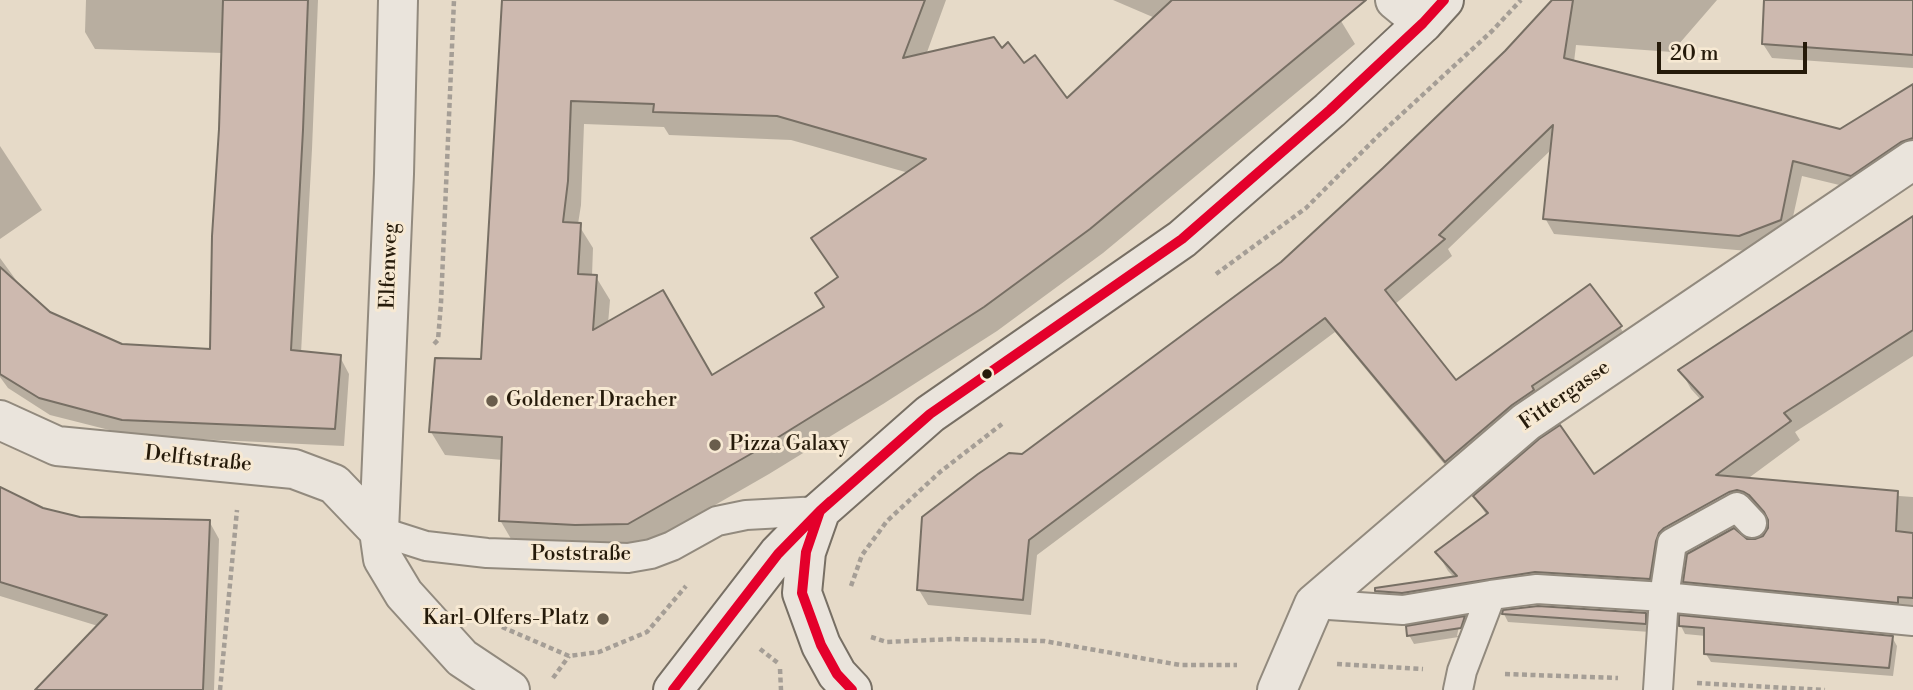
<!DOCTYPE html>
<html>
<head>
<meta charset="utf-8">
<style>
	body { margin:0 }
	#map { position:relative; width:1913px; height:690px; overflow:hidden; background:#e6dac8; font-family:"Libre Bodoni",serif }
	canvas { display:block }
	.scale { position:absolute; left:1657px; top:42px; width:150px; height:32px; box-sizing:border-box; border:4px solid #251a0a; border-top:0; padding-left:9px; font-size:21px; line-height:24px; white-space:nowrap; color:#251a0a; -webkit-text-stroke:5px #f7e9d3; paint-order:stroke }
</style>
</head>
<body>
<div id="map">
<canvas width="1913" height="690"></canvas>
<div class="scale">20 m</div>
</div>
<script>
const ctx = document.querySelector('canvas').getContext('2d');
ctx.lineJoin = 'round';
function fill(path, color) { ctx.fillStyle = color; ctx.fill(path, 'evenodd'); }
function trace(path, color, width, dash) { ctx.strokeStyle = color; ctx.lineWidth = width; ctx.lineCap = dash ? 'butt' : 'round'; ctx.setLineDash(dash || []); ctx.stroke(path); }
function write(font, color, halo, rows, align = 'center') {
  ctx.font = font + ' "Libre Bodoni",serif'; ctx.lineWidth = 6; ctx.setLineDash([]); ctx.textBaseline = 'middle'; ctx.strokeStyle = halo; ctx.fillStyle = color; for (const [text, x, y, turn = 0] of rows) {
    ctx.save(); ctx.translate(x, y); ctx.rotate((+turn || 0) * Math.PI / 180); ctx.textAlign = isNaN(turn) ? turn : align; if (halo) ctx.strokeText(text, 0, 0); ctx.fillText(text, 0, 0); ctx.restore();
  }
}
const shadow = new Path2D(`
	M86 0H318L312 149 301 353 340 357 349 374 344 446 133 436 50 415 8 388 0 377V258L24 291 49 313 122 345 212 351 223 53 95 49 85 32Z
	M504 0H946L926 55 1002 51 1024 66 1066 100 1155 18 1113 0H1322L1341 21 1355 44 1103 253 997 331 883 404 769 474 642 547 514 544 500 520 503 460 445 455 431 432 482 361ZM584 124 664 127 669 135 791 140 909 173 814 238 839 279 825 308 711 378 608 324 610 300 596 277 592 276 593 248 578 224 581 205Z
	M1554 0H1717L1672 52 1576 45 1574 62 1840 131 1913 86V156L1860 190 1802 176 1789 235 1748 251 1554 234 1545 218 1552 149 1448 249 1452 256 1394 305 1455 382 1620 327 1629 342 1455 477 1335 332 1037 555 1031 615 928 605 919 590 1022 456 1282 263 1506 52Z
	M1765 0H1913V68L1772 58 1763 44Z
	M0 146 42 210 0 239Z
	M1913 218V356L1795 432 1800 440 1746 480 1896 493 1899 496 1913 497V622L1696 601 1685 582 1746 540 1755 541 1764 537 1769 529 1770 523 1761 514 1675 547 1660 598 1547 591 1388 610 1377 591 1455 578 1448 571 1437 552 1487 516 1475 497 1594 476 1701 400 1691 389 1681 371Z
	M0 488 43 509 80 519 209 521 219 539 214 690H37L98 626 0 596Z
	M1504 614H1645L1650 623V632L1508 622Z
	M1464 618 1469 626 1465 636 1414 644 1409 635ZM1459 626H1464L1458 636H1457Z
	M1681 626 1892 637 1897 646 1893 676 1711 662 1706 654V636L1685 634Z`);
const building = new Path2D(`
	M223 0H308L303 130 291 350 341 355 335 429 122 420 39 398 0 374V267L50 312 122 344 210 349 212 236 219 129Z
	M502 0H925L903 58 994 37 1002 48 1008 42 1024 63 1035 55 1067 98 1172 0H1366L1090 229 984 307 869 381 756 451 628 524 575 525 499 521 502 437 429 432 435 358 481 359ZM571 101 654 104 653 112 777 116 926 159 811 238 838 277 815 293 824 307 712 375 663 290 593 330 597 275 578 274 581 223 563 222 568 181Z
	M1552 0H1573L1564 58 1840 129 1913 84V138L1901 142 1851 176 1793 161 1781 220 1739 236 1543 219 1553 125 1439 235 1445 239 1385 290 1456 380 1590 284 1622 326 1532 386 1534 390 1512 405 1445 462 1325 318 1029 540 1023 600 917 590 922 517 978 474 1009 453 1022 454 1281 262 1383 168 1505 51Z
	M1764 0H1913V55L1762 44Z
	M1913 216V330L1784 413 1791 421 1716 475 1898 491 1896 531 1913 533V598L1898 597V603L1683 582 1687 554 1734 528 1747 539H1755L1763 536 1768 528V520L1764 512 1749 495 1744 492 1737 490 1729 492 1664 528 1659 533 1656 541 1650 579 1535 572 1402 593 1375 591V588L1457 576 1435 552 1488 513 1473 496 1539 439 1560 425 1594 474 1703 397 1678 370Z
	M0 487 43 508 80 517 210 520 203 690H35L107 615 0 582Z
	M1538 606 1646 613V624L1502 614 1503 610Z
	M1679 615 1893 636 1889 668 1704 654V628L1679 626Z
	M1465 616 1461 628 1407 636 1406 626Z`);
const path = new Path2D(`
	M1216 274 1306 208 1379 135 1492 31 1521 0
	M434 344 438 340 441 303 454 0
	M851 586 862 555 887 521 940 472 1002 424
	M502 627 569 656 599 652 647 632 686 586
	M871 637 887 642 953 639 1044 641 1180 665H1237
	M760 649 778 663
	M1337 664 1423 669
	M780 669 781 690
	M1505 674 1618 678
	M553 678 569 656
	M1697 683 1825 690
	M220 690 237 510`);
const lane = new Path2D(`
	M379 531 426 546 487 553 628 558 651 554 672 546 717 521 746 515 820 511
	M1314 604 1403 610 1491 595 1537 589 1664 597 1913 621
	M1458 690 1462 671 1491 595
	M1658 690 1664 597 1672 543 1737 507 1752 523`);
const street = new Path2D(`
	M398 0 394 174 379 531 383 559 404 594 462 658 510 690
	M1395 0 1423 23
	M0 420 57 446 294 469 334 484 379 531
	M1277 690 1314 604 1526 422 1913 160`);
const secondary = new Path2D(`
	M819 515 806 552 802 593 821 645 837 674 852 690
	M673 690 778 554 820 511 930 414 1182 239 1330 110 1423 23 1444 0`);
const bus1 = new Path2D(`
	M831 501 820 511 806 552 802 593 821 645 837 674 852 690
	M673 690 778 554 820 511 930 414 1182 239 1330 110 1423 23 1444 0`);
const markers = [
	[987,374,6,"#251a0a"],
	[492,401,7,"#695d4c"],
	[715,445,7,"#695d4c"],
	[603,619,7,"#695d4c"]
];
const streetNames = [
	["Elfenweg",390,266,-88],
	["Fittergasse",1565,396,-35],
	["Delftstraße",198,460,6],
	["Poststraße",581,555]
];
const poiNames = [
	["Goldener Dracher",506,401],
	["Pizza Galaxy",729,445],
	["Karl-Olfers-Platz",589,619,"right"]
];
fill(shadow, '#0003');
fill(building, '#cdb9af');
trace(building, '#776f64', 2);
trace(lane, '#928a7e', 32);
trace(street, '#928a7e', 42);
trace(secondary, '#776f64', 42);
trace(path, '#a59e96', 4.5, [5, 3.5]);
trace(lane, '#eae4dc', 28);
trace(street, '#eae4dc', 38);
trace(secondary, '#eae4dc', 38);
trace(bus1, '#e4002b', 10);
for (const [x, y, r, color] of markers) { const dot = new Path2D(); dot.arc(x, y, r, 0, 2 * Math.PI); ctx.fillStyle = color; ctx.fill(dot); trace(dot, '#f7e9d3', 2.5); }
write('21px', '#251a0a', '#f7e9d3', streetNames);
write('21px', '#251a0a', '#f7e9d3', poiNames, 'left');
</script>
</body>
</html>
